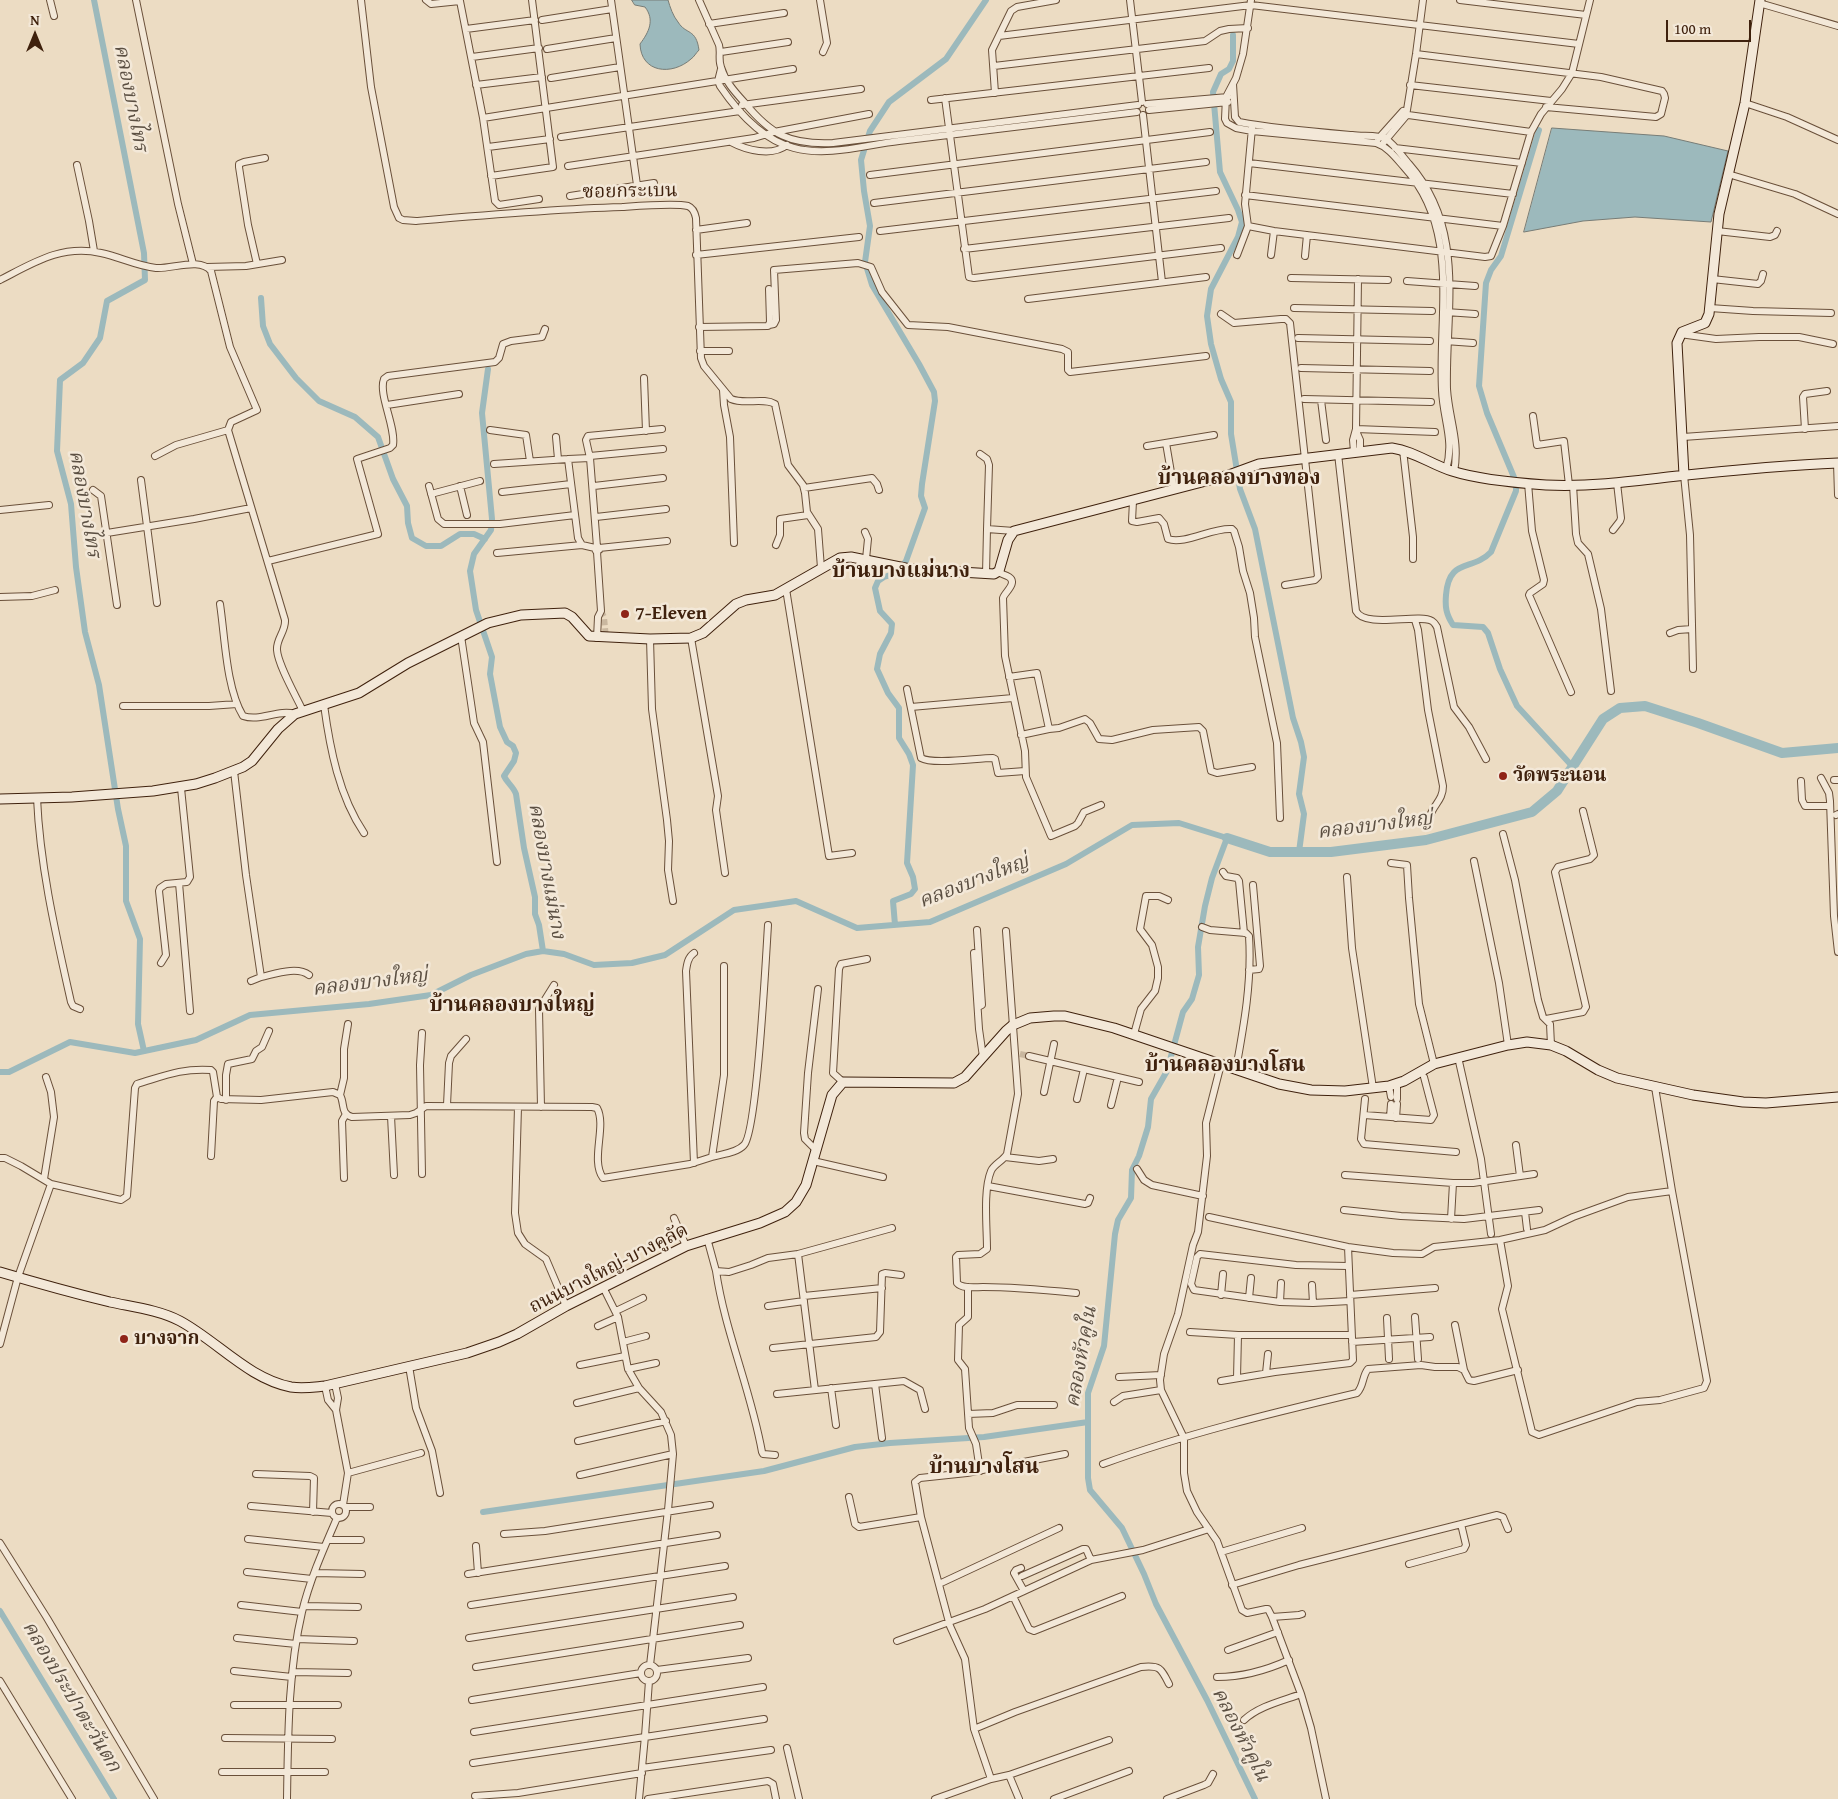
<!DOCTYPE html>
<html>
<head>
<meta charset="utf-8">
<style>
	body { margin:0 }
	#map { position:relative; width:1838px; height:1799px; overflow:hidden; background:#ecdcc3; font-family:"Gentium Book Plus",serif }
	canvas { display:block }
	.north { position:absolute; left:10px; top:10px; width:50px; height:50px; -webkit-text-stroke:4px #f3e8d8; paint-order:stroke; rotate:0deg; font-size:14px; font-weight:700; line-height:20px; text-align:center; color:#3f210d }
	.north::after { content:''; display:block; margin:auto; width:18px; height:22px; background:#3f210d; clip-path:polygon(50% 0,100% 100%,50% 72%,0 100%) }
	.scale { position:absolute; left:1666px; top:20px; width:85px; height:22px; box-sizing:border-box; border:2px solid #3f210d; border-top:0; padding-left:6px; font-size:15px; line-height:18px; white-space:nowrap; color:#3f210d; -webkit-text-stroke:4px #f3e8d8; paint-order:stroke }
</style>
</head>
<body>
<div id="map">
<canvas width="1838" height="1799"></canvas>
<div class="north">N</div>
<div class="scale">100 m</div>
</div>
<script>
const ctx = document.querySelector('canvas').getContext('2d');
ctx.lineJoin = 'round';
function fill(path, color) { ctx.fillStyle = color; ctx.fill(path, 'evenodd'); }
function trace(path, color, width, dash) { ctx.strokeStyle = color; ctx.lineWidth = width; ctx.lineCap = dash ? 'butt' : 'round'; ctx.setLineDash(dash || []); ctx.stroke(path); }
function write(font, color, halo, rows, align = 'center') {
  ctx.font = font + ' "Gentium Book Plus","Noto Serif Thai",serif'; ctx.lineWidth = 5; ctx.setLineDash([]); ctx.textBaseline = 'middle'; ctx.strokeStyle = halo; ctx.fillStyle = color; for (const [text, x, y, turn = 0] of rows) {
    ctx.save(); ctx.translate(x, y); ctx.rotate((+turn || 0) * Math.PI / 180); ctx.textAlign = isNaN(turn) ? turn : align; if (halo) ctx.strokeText(text, 0, 0); ctx.fillText(text, 0, 0); ctx.restore();
  }
}
const water = new Path2D(`
	M632 0H668C670 7 673 16 678 22 686 35 696 28 699 50 696 53 694 57 691 59 672 76 641 73 640 44 649 32 655 20 645 7L635 5Z
	M1552 128 1664 136 1728 151 1711 222 1635 217 1583 221 1524 232Z`);
const canal = new Path2D(`
	M94 0 144 253 145 280 107 301 100 338 83 363 60 380 57 451 71 504 76 567 85 632 99 685 118 809 126 846V901L140 939 138 1024 144 1051
	M1233 35V61L1229 69 1221 74 1213 92 1220 172 1238 210 1242 222 1238 237 1211 289 1207 316 1211 344 1221 379 1231 402V434L1240 489 1255 529 1293 718 1301 742 1304 757 1299 794 1304 814 1299 852
	M1539 130 1501 256 1491 270 1486 283 1479 386 1487 413 1516 482V491L1491 552C1472 572 1449 557 1446 595 1445 607 1446 614 1453 625L1483 627 1488 633 1500 669 1517 706 1573 767
	M261 298 263 326 270 344 296 378 319 401 355 417 378 437 393 479 407 506 408 523 412 538 426 546H441L460 534H474L485 539
	M488 369 482 413 492 519 491 530 474 554 470 571 476 610 492 657 490 674 500 727 507 742 513 746 516 753 514 761 504 776C507 783 513 786 516 794L524 848 535 897V914L539 925 543 951
	M895 925 893 901 911 894 915 889 913 877 907 863 913 765 909 754 899 738V708L888 693 877 669 880 654 891 633 892 624 880 611 875 588 878 581 884 577 897 573 906 561 925 508 921 496 922 484 935 401 934 392 919 364 872 285 865 262 870 226 864 191 861 160 870 131 889 102 946 59 986 0
	M0 1072H9L70 1042 135 1053 196 1040 250 1015 369 1004 431 995 471 975 526 954 543 951 564 954 594 965 632 963 665 955 734 910 796 901 857 928 930 922 1066 864 1132 825 1179 823 1227 838 1212 878 1205 906 1198 947 1199 975 1192 999 1183 1012 1167 1071 1151 1099 1148 1127 1139 1156 1132 1170 1131 1198 1118 1220 1115 1234 1104 1346 1088 1393V1478L1090 1490 1122 1528 1144 1574 1156 1604 1207 1700 1255 1799
	M483 1512 764 1471 855 1447 890 1443 984 1437 1088 1422
	M0 1611 114 1799`);
const river = new Path2D(`
	M1227 838 1270 852H1331L1426 840 1532 812 1557 791 1603 719 1620 708 1645 706 1698 723 1782 753 1838 748`);
const streetTunnel = new Path2D(`
	M601 611 604 617 606 638
	M1020 1054 1029 1056`);
const street = new Path2D(`
	M50 0 54 16
	M136 0 178 204 193 264
	M361 0 371 87 394 207 399 218 403 220 416 221C485 215 553 209 622 207 637 206 675 203 688 206 693 208 695 213 696 218L701 358 704 366 731 399C745 405 763 397 775 404L788 465 803 485 805 493 807 512 818 529 821 568
	M426 0 431 4 460 1 483 118 495 201 499 205 539 199
	M611 0 637 185
	M699 0 719 45C721 52 718 60 721 67 725 81 734 91 744 102 771 135 790 145 833 143L1138 105
	M820 0 827 43 823 52
	M1130 0 1142 102
	M1251 0 1243 54 1236 78 1226 97 1225 119 1227 123 1236 128 1252 131 1376 143C1388 147 1396 158 1404 167 1461 229 1438 315 1442 390 1443 419 1455 441 1446 469
	M1460 0 1586 15
	M1759 3 1838 26
	M542 20 612 9
	M709 24 784 13
	M466 29 535 20
	M999 36 1251 5 1579 44
	M547 49 616 38
	M721 52 788 42
	M1416 54 1601 77 1662 91 1664 94 1665 98 1661 114 1656 117 1546 107
	M472 57 539 48
	M994 66 1205 41 1220 31 1229 29 1248 28
	M721 69 718 81 720 86C737 111 763 140 794 148 828 157 865 145 899 141 978 131 1058 122 1137 112
	M551 78 620 67
	M1233 84 1235 117 1239 122C1276 129 1315 132 1352 135 1362 137 1377 134 1386 139 1395 145 1402 156 1409 164 1467 230 1445 310 1447 389 1449 420 1460 441 1454 472
	M476 85 542 77
	M1410 85 1551 101
	M995 93 992 50 1011 11 1017 7 1056 0
	M945 98 969 277 974 278 1221 248
	M931 100 1209 68
	M1745 103 1787 117 1838 140
	M1147 104 1228 97
	M742 105 861 89
	M1149 110 1228 102
	M1401 114 1531 132
	M1143 115 1162 282
	M483 118 793 69
	M561 137 740 111
	M1378 139 1403 111
	M731 142C746 150 772 157 787 145
	M1384 142 1406 116 1416 54 1423 0
	M488 147 550 139
	M1395 148 1522 163
	M1249 163 1513 194
	M77 165 89 221 94 251
	M568 166 754 138 774 132 869 114
	M1728 174 1795 194 1838 214
	M870 175 1210 132
	M491 176 553 167 532 0
	M1245 195 1503 226
	M570 196 654 183
	M874 203 1206 162
	M1248 226 1274 231 1485 257 1491 256 1503 226 1531 132 1541 114 1562 89 1572 73 1590 0
	M696 230 747 223
	M880 231 1216 191
	M1717 231 1770 237 1775 235 1777 231
	M964 249 1229 218
	M696 255 859 237
	M1237 255 1248 226 1245 204 1252 128
	M1271 255 1274 231
	M1305 256 1307 235
	M257 264 248 225 239 167V164L244 162 265 158
	M207 267 246 266 282 260
	M1291 278 1388 280
	M1712 279 1758 284 1761 281 1763 274
	M0 280C33 263 62 244 101 253 120 257 137 266 156 268 173 269 200 257 211 271L230 347 257 410 231 422 228 430 285 620C286 631 276 639 277 650 278 665 296 696 303 711
	M1407 281 1475 286
	M1028 299 1206 277
	M1294 308 1432 311
	M1710 308 1753 311 1831 313
	M1446 312 1475 314
	M1221 314 1234 323 1281 319H1286L1290 323 1318 577 1315 580 1285 585
	M769 325 774 324 776 320 774 270 858 263 871 267 882 292 908 325 948 327 1062 349 1068 352V370L1070 372 1206 356
	M699 327 768 326 770 322 769 289
	M1680 334 1716 339 1759 337H1799L1833 344
	M1298 338 1430 341
	M1445 341 1473 343
	M700 351H729
	M1301 368 1430 371
	M644 378 646 431
	M723 390 724 405 730 437 734 543
	M1304 399 1431 402
	M1321 400 1326 440
	M387 405 459 394
	M1533 416 1537 445 1564 441 1569 485
	M1356 429 1435 432
	M1805 429 1803 397 1805 394 1827 391
	M490 430 526 435 530 461
	M1356 431 1360 440V451
	M556 437 558 459
	M1683 437 1838 426
	M1166 443 1174 490
	M1147 446 1214 435
	M1403 450 1413 537V559
	M1354 452 1353 440 1356 429 1358 279
	M980 454 987 459 989 465 987 529 1014 531
	M1338 454 1356 611C1365 629 1418 613 1432 621 1435 623 1435 624 1437 627L1454 707 1469 727 1486 759
	M155 456 176 445 228 430
	M590 456 663 449
	M590 458 586 440 588 436 662 429
	M1837 463 1838 495
	M494 464 568 459
	M1684 475 1690 535 1693 669
	M141 480 157 603
	M1528 483 1532 531 1544 580 1543 584 1530 593 1529 595 1571 692
	M1573 485 1576 534 1578 543 1588 554 1601 609 1611 691
	M429 486 438 519 444 524H500L575 515
	M460 486 467 515
	M594 486 663 478
	M804 488 872 478 877 484 879 490
	M93 490 101 496 117 605
	M502 492 571 484
	M431 494 480 481
	M1133 501 1132 521 1137 522 1159 518 1164 524 1168 539C1185 545 1213 527 1232 529L1234 531 1239 547 1243 571 1250 593 1254 618 1255 637 1277 743 1280 818
	M0 510 49 505
	M596 517 666 509
	M1613 530 1620 521 1621 518 1617 483
	M865 532 868 539 866 559
	M107 533 194 519 251 508
	M776 545 780 535V519L808 515
	M595 548 596 551 599 550 598 547 595 548 582 545 578 538 568 459 590 458 597 547
	M599 548 667 541
	M497 553 582 545
	M268 561 378 534 357 459 390 448 393 445C396 427 378 394 384 379L388 376 495 362 499 358 503 344 511 341 542 337 545 329
	M998 572C1001 574 1006 575 1009 577 1018 583 1004 593 1003 598L1005 656 1025 751 1026 777 1051 836 1075 826 1078 823 1084 812 1101 805
	M986 574 987 529
	M786 589 829 856 852 853
	M0 597 32 596 55 590
	M220 604C225 637 226 688 243 716 260 722 278 709 295 714
	M1415 620 1418 630 1428 710 1443 786C1443 800 1434 804 1430 816
	M1670 633 1678 630 1692 629
	M461 636 474 723 483 742 497 862
	M597 638 598 617 601 611 597 552
	M691 638 718 796 716 810 725 873
	M650 639 652 709 667 820 669 841 668 870 673 901
	M1009 677 1037 673 1049 729 1021 735
	M907 689 921 758C933 765 977 758 993 758L995 759 998 773 1025 771
	M324 705C330 749 339 796 364 833
	M123 706H209L237 704
	M911 707 1013 698
	M1049 729 1059 728 1085 719 1090 723 1099 739 1112 740 1153 730 1199 727 1203 731 1211 771 1217 773 1252 767
	M234 771 246 875 261 977 251 981
	M1821 778 1829 793 1830 801 1834 916 1838 952
	M1834 780H1838
	M1801 781 1802 800 1805 806H1830
	M37 798C40 867 56 935 71 1002L73 1006 80 1009
	M1836 815 1838 814
	M1503 834 1515 880 1538 1000 1543 1017 1550 1024 1551 1045
	M1474 861 1499 983 1508 1045
	M1391 863 1407 865 1409 898 1419 1004 1434 1064
	M1223 872 1226 876 1237 878 1239 881 1244 933
	M1347 877 1352 948 1373 1088
	M179 883 190 1011
	M1202 927 1210 930 1246 933 1249 936C1252 981 1244 1025 1236 1069
	M977 930 982 1005 978 1007
	M1006 931 1018 1094 1007 1154C1003 1161 994 1164 991 1171 983 1190 987 1227 987 1249L980 1254 958 1255 956 1257 957 1283C962 1289 975 1287 983 1287 1014 1287 1045 1290 1076 1293
	M974 953 979 1029 983 1057
	M161 963 166 955 159 891 160 888 166 884 187 882 190 877 181 788
	M1249 970 1259 969 1260 966 1253 885
	M261 977C275 974 297 966 309 975
	M1546 1019 1583 1012 1586 1007 1555 872 1558 867 1590 859 1594 855 1583 811
	M422 1033 420 1065 422 1174
	M1134 1034 1141 1009 1155 991 1158 978V967L1152 945 1140 929 1146 896H1159L1168 900
	M1029 1056 1139 1082
	M1458 1057 1481 1159 1491 1234
	M1221 1064 1206 1123 1207 1156 1198 1232 1193 1245 1178 1314 1164 1354 1160 1380 1161 1390 1184 1438V1473L1187 1491 1197 1512 1217 1541 1242 1610 1247 1613 1266 1609H1268L1272 1617 1301 1694 1311 1728 1326 1799
	M843 1082 833 1073 839 969 841 964 867 959
	M1397 1083V1099
	M1389 1086 1391 1097
	M1044 1092 1054 1044
	M340 1095 344 1078V1049L348 1024
	M1077 1099 1084 1069
	M1365 1099 1361 1139 1364 1144 1456 1152
	M226 1100V1075L228 1064 252 1059 256 1051 262 1047 269 1031
	M447 1105 449 1063 451 1056 466 1039
	M1111 1105 1118 1077
	M518 1107 515 1213 518 1233 525 1244 546 1259 566 1306
	M541 1107 539 1009 554 985
	M1364 1115 1431 1120 1434 1115 1424 1077
	M391 1116 394 1175
	M1390 1117 1391 1104
	M1396 1118 1397 1104
	M1516 1145 1520 1176
	M816 1150 805 1139 804 1133 808 1073 818 989
	M211 1156 214 1101 217 1097
	M712 1157C722 1154 737 1153 744 1145 757 1132 766 956 768 925
	M1005 1157 1039 1161 1053 1159
	M0 1158H5L21 1166 51 1184 121 1200 127 1196 135 1088 137 1084C164 1076 181 1068 211 1070L213 1072 217 1097 221 1099 261 1100 333 1092 340 1095C345 1103 340 1114 352 1117L410 1115 416 1113 426 1106 592 1107 597 1108C607 1126 590 1160 603 1178L690 1164 712 1157 724 1075V966
	M813 1161 883 1177
	M694 1163 686 971C687 964 688 957 694 953
	M1137 1169 1144 1180 1152 1185 1203 1196
	M1345 1175 1453 1183H1473L1534 1174
	M344 1178 342 1121 346 1114
	M44 1179 54 1117 51 1092 46 1077
	M988 1186 1085 1204 1088 1203 1090 1198
	M1344 1210 1401 1216 1464 1219 1539 1210
	M1525 1212 1527 1229
	M1209 1217 1348 1247 1393 1253 1422 1254 1434 1247 1500 1240 1545 1230 1573 1217 1628 1197 1672 1191
	M674 1218 686 1246
	M1451 1219 1453 1183
	M707 1238 716 1271 729 1272 751 1265 768 1258 798 1254 815 1390
	M1500 1240 1508 1286 1502 1309 1532 1432 1539 1435 1637 1402 1660 1400 1704 1388 1707 1381 1672 1191 1655 1087
	M798 1254 892 1228
	M1348 1266 1296 1265 1200 1254 1197 1257 1191 1284 1194 1290 1280 1302 1313 1303 1350 1301
	M716 1271C725 1332 751 1390 762 1452L763 1454 775 1455
	M1312 1285 1313 1303
	M603 1287 618 1317 628 1369 639 1388 661 1412 671 1435 673 1454 668 1510 650 1665
	M968 1287V1317L959 1325 958 1360 965 1369 969 1428 976 1444 980 1471
	M1221 1295 1223 1274
	M1350 1295 1435 1288
	M804 1296 882 1288
	M1249 1298 1251 1278
	M1280 1302 1281 1283
	M768 1306 804 1301
	M616 1311 643 1298
	M1415 1317 1418 1359
	M1387 1318 1389 1359
	M1455 1325 1464 1370
	M598 1326 618 1317
	M1190 1332 1238 1335H1351
	M623 1342 646 1336
	M1352 1342 1430 1337
	M0 1344 18 1277 51 1184
	M773 1348 876 1337 880 1332 882 1274 885 1273 901 1275
	M580 1365 625 1356
	M409 1366 416 1408 432 1451 440 1493
	M628 1369 656 1363
	M1266 1373 1268 1354
	M1119 1377 1161 1375
	M1237 1378 1238 1335
	M1221 1381 1275 1372 1350 1363 1353 1360 1348 1247
	M335 1384 338 1398 336 1410 348 1473 343 1505
	M875 1384 882 1438
	M325 1386 328 1400 336 1410
	M831 1388 836 1425
	M777 1394 904 1381 920 1390 925 1409
	M1114 1402 1123 1396 1161 1390
	M577 1403 639 1388
	M968 1414 993 1413 1017 1405H1054
	M578 1441 666 1421
	M1103 1464C1185 1434 1272 1413 1357 1393 1364 1386 1362 1376 1368 1369L1421 1365 1435 1367H1458L1464 1370 1469 1380 1474 1381 1518 1370
	M348 1473 421 1453
	M256 1474 310 1476 314 1478 313 1512
	M580 1475 673 1454
	M849 1497 855 1524 859 1527 921 1517
	M332 1511a7 7 0 1 1 14 0a7 7 0 1 1-14 0Z
	M251 1506 332 1513
	M346 1507H370
	M504 1534 545 1531 710 1505
	M248 1539 324 1547
	M328 1540H361
	M0 1543 47 1618 154 1799
	M476 1546 478 1573
	M1221 1552 1302 1528
	M1409 1564 1464 1549 1466 1545 1461 1524
	M1021 1568 1016 1570 1014 1573 1024 1591
	M247 1572 312 1579
	M315 1573 362 1574
	M468 1574 717 1535
	M1022 1576 1083 1549H1086L1091 1560
	M939 1584 1059 1528
	M1232 1585 1299 1565 1497 1515 1503 1517 1508 1529
	M1013 1596 1029 1629 1034 1631 1122 1596
	M241 1605 302 1612
	M471 1605 725 1566
	M304 1606 358 1607
	M1272 1617 1299 1615 1302 1614
	M237 1638 296 1644
	M469 1638 733 1597
	M297 1639 354 1641
	M897 1641 985 1609 1091 1560 1143 1550 1209 1529
	M1228 1650 1278 1632
	M641 1673a8 8 0 1 1 16 0a8 8 0 1 1-16 0Z
	M476 1667 740 1625
	M657 1670 748 1658
	M234 1671 292 1677
	M293 1672 348 1673
	M1217 1677C1241 1677 1267 1670 1289 1660
	M0 1681 72 1799
	M472 1700 641 1673
	M234 1705H338
	M1244 1720C1259 1706 1282 1701 1301 1694
	M974 1729 1015 1712 1141 1667C1160 1665 1161 1668 1169 1684
	M474 1732 763 1687
	M225 1738 332 1739
	M787 1748 799 1799
	M473 1763 764 1719
	M642 1768 771 1750
	M222 1772H325
	M1009 1775 1019 1799
	M991 1779 1009 1775 1109 1740
	M475 1796 518 1793 642 1773
	M287 1799C288 1737 288 1672 302 1612 310 1579 324 1548 337 1518
	M639 1799 645 1736 649 1681
	M648 1799 768 1781 773 1784 776 1799
	M935 1799 991 1779 974 1729 965 1659 950 1626 921 1517 915 1482 920 1478 967 1473 1065 1454
	M1054 1799 1129 1771
	M1167 1799 1204 1785 1208 1783 1213 1774`);
const secondary = new Path2D(`
	M1684 475 1677 343 1682 332 1705 323 1709 314 1719 214 1745 103 1760 0
	M0 799 72 797 153 791 196 784 215 778 243 767 252 761 278 729 295 714 359 693 408 663 488 623 521 615 565 613 572 617 589 636 650 639 691 638 703 633 736 604 746 600 775 595 840 558 851 557 910 569 994 574 999 571 1008 540 1014 531 1229 475 1259 464 1392 448C1414 451 1432 465 1452 471 1480 480 1517 483 1546 485 1587 487 1627 482 1668 477 1724 471 1781 465 1838 463
	M0 1272C37 1283 73 1293 110 1302 133 1307 159 1310 180 1321 217 1341 249 1379 291 1387 303 1389 314 1387 325 1386L467 1353 499 1342 517 1334 566 1306 686 1246 760 1223 785 1212 796 1202 806 1185 832 1095 843 1082 954 1083 965 1077 1006 1031 1013 1025 1030 1018 1054 1016H1065L1114 1028 1279 1084 1311 1090 1345 1091 1389 1086 1404 1081 1434 1064 1508 1045 1527 1042 1551 1045 1566 1051 1598 1070 1617 1078 1693 1095 1743 1102 1766 1103 1838 1097`);
const markers = [
	[625,614,5,"#8f2418"],
	[1503,776,5,"#8f2418"],
	[124,1339,5,"#8f2418"]
];
const streetNames = [
	["ซอยกระเบน",630,192,-1],
	["ถนนบางใหญ่-บางคูลัด",609,1269,-27]
];
const poiNames = [
	["7-Eleven",635,614],
	["วัดพระนอน",1513,776],
	["บางจาก",134,1339]
];
const waterNames = [
	["คลองบางไทร",130,98,79],
	["คลองบางไทร",84,504,80],
	["คลองบางใหญ่",1375,826,-7],
	["คลองบางแม่นาง",546,871,80],
	["คลองบางใหญ่",974,882,-21],
	["คลองบางใหญ่",370,983,-7],
	["คลองหัวคูใน",1082,1357,-80],
	["คลองประปาตะวันตก",71,1697,59],
	["คลองหัวคูใน",1240,1735,63]
];
const quarterNames = [
	["บ้านคลองบางทอง",1239,479],
	["บ้านบางแม่นาง",901,572],
	["บ้านคลองบางใหญ่",512,1006],
	["บ้านคลองบางโสน",1225,1066],
	["บ้านบางโสน",984,1468]
];
fill(water, '#9cb9bc');
trace(water, '#777c76', 1);
trace(canal, '#9cb9bc', 6);
trace(river, '#9cb9bc', 10);
trace(streetTunnel, '#c9b79f', 6, [6, 3]);
trace(street, '#6a503a', 8);
trace(secondary, '#3f210d', 11);
trace(street, '#f3e8d8', 6);
trace(secondary, '#f3e8d8', 9);
for (const [x, y, r, color] of markers) { const dot = new Path2D(); dot.arc(x, y, r, 0, 2 * Math.PI); ctx.fillStyle = color; ctx.fill(dot); trace(dot, '#f3e8d8', 2); }
write('19px', '#3f210d', '#f3e8d8', streetNames);
write('bold 19px', '#3f210d', '#f3e8d8', poiNames, 'left');
write('italic 20px', '#5b4f42', '#f3e8d8', waterNames);
write('bold 21px', '#3f210d', '#f3e8d8', quarterNames);
</script>
</body>
</html>
